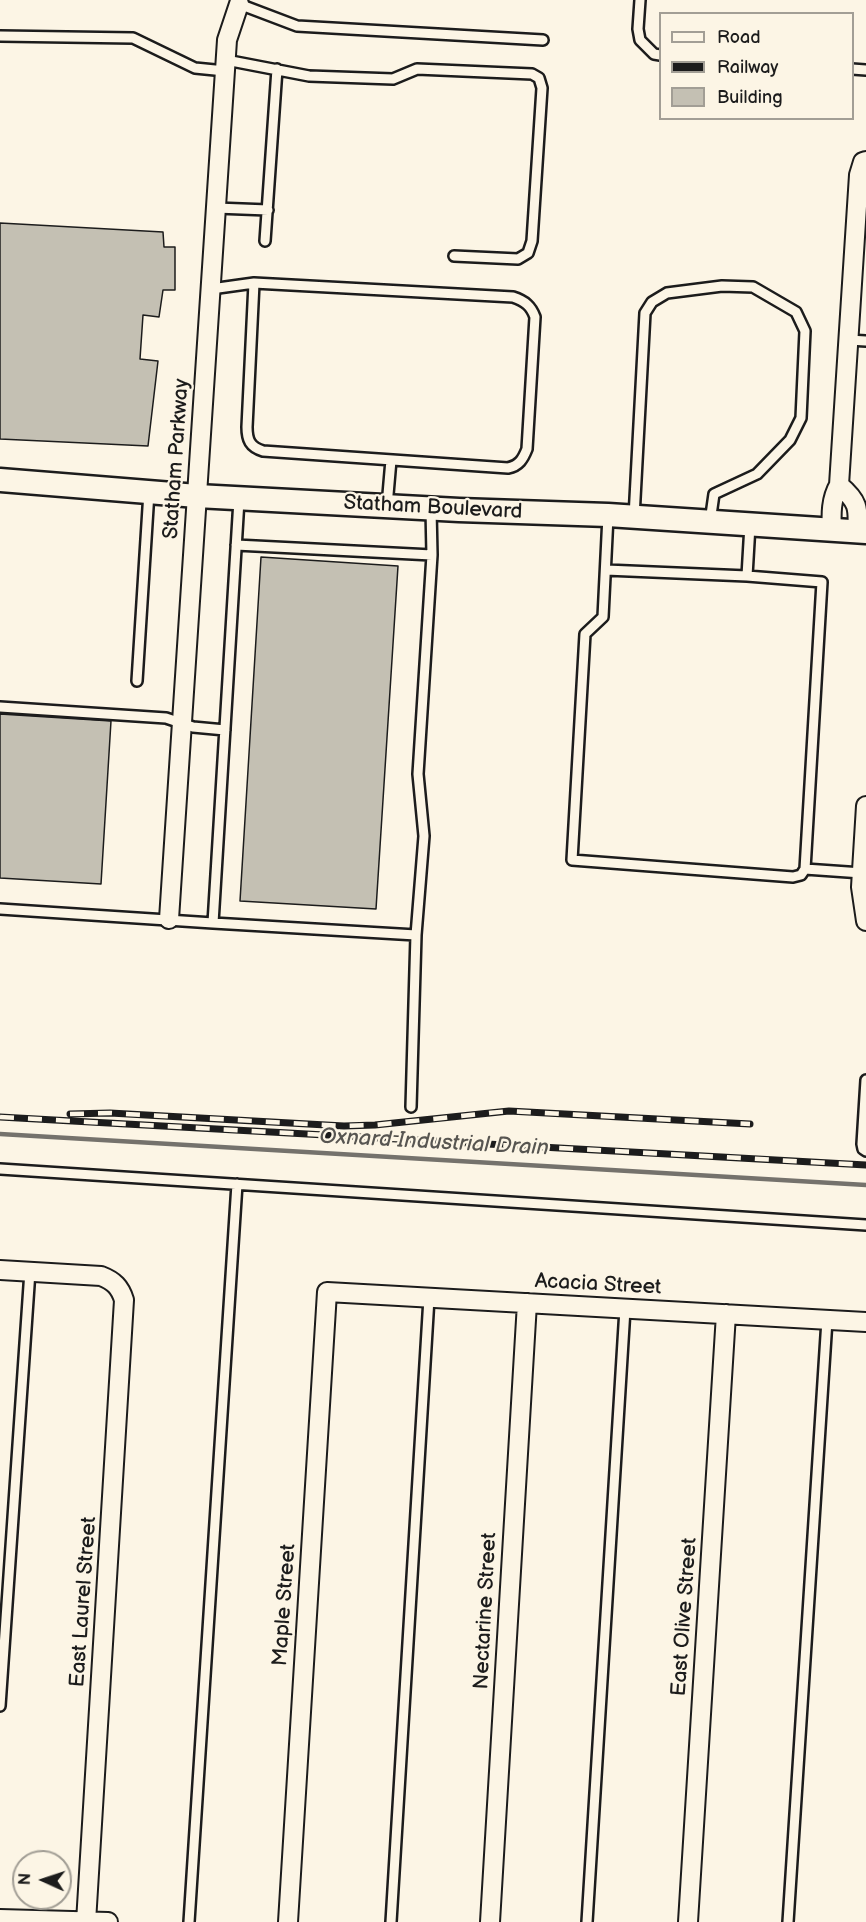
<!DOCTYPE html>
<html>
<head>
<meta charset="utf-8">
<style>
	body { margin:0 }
	#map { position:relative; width:866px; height:1922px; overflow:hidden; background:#fcf5e5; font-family:"Balsamiq Sans",sans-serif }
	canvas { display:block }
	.legend { position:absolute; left:659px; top:12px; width:195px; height:108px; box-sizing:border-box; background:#fcf5e5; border:2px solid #a29e95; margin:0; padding:8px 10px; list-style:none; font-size:18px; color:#1c1c1c }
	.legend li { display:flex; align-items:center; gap:12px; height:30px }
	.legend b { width:30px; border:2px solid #a29e95 }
	.north { position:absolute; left:12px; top:1850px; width:60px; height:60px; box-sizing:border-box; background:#fcf5e5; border:2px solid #a29e95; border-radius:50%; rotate:273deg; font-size:16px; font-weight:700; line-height:24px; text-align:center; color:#1c1c1c }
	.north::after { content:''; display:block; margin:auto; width:21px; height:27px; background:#1c1c1c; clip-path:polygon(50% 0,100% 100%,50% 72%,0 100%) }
</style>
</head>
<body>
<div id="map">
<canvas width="866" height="1922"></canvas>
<ul class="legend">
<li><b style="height:8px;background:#fcf5e5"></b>Road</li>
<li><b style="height:8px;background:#1c1c1c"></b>Railway</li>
<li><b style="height:16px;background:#c4c0b3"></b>Building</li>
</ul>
<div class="north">N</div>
</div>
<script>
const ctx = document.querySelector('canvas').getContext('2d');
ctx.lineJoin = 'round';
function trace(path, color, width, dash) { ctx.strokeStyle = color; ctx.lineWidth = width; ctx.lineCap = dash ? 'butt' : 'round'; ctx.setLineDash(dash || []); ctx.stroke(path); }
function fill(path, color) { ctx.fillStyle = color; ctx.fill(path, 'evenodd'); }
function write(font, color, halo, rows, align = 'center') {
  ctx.font = font + ' "Balsamiq Sans",sans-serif'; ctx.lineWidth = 4.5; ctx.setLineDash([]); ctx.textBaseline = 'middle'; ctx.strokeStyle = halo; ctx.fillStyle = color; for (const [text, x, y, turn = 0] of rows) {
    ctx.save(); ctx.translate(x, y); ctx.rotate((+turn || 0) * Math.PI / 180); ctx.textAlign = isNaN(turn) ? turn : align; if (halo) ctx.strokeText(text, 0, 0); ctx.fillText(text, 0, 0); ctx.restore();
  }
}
const stream = new Path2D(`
	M0 1134 866 1185`);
const building = new Path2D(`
	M0 223 163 232 164 247H175V290H163L159 317 143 315 140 359 158 361 148 446 0 439Z
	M261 557 398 566 376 909 240 901Z
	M0 714 111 721 101 884 0 878Z`);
const service = new Path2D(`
	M640 0 638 29 640 40 654 54 660 55
	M238 2 239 4 297 26 543 40
	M0 36 133 38 195 68 225 71
	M226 60 309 76 393 79 417 69 532 74 539 78 542 88 532 241 528 253 518 259 454 256
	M852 69 866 70
	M216 208 268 210
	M265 241 277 69
	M211 289 254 283 513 297C525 301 531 306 535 317L527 449C523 459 519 466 508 468L263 451C250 447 247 440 247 427L254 283
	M849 340 866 341
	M239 500 213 923 416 935 424 836 418 774 432 555 431 509
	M387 506 391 460
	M608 516 603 617 585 634 572 860 793 877 801 875 805 869 822 582 747 576
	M634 517 645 313 652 302 667 293 722 286 753 287 796 312 805 331 801 418 790 440 757 474 714 494 710 522
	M236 545 432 555
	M606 570 747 576 750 525
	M137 681 149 492
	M0 707 166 718 193 727 225 730
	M805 869 862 873
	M0 909 213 923
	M866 1080 862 1144 863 1149 866 1151
	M411 1107 416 935
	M0 1169 866 1225
	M0 1706 30 1271
	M189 1922 237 1184
	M391 1922 429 1298
	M587 1922 625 1309
	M788 1922 827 1320`);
const minor = new Path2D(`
	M839 485C858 501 859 508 857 532
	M832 530C831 514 831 499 839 485L859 175 863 162 866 161
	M866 806 861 887 866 921
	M169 919 227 40 239 4
	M0 1270 101 1276C114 1281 120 1287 124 1300L86 1922
	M0 1919 108 1922
	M288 1922 327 1292 866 1322
	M490 1922 527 1303
	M688 1922 726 1314`);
const tertiary = new Path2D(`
	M0 480 197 496 459 510 608 515 866 532`);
const rail = new Path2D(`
	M70 1114 110 1113 344 1126 375 1125 509 1111 750 1124
	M0 1117 866 1165`);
const streetNames = [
	["Statham Parkway",177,459,-86],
	["Statham Boulevard",433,508,3],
	["Acacia Street",598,1285,3],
	["East Laurel Street",84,1602,-86],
	["Maple Street",285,1605,-86],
	["Nectarine Street",486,1611,-87],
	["East Olive Street",685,1617,-86]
];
const waterNames = [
	["Oxnard Industrial Drain",434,1143,3]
];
trace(stream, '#75726c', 4.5);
fill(building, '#c4c0b3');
trace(building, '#1c1c1c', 1.5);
trace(service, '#1c1c1c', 14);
trace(minor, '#1c1c1c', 22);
trace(tertiary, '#1c1c1c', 27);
trace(service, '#fcf5e5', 9);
trace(minor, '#fcf5e5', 18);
trace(tertiary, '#fcf5e5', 22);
trace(rail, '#1c1c1c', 7);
trace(rail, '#fcf5e5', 4.5, [14]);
write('21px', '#1c1c1c', '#fcf5e5', streetNames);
write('italic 22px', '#575551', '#fcf5e5', waterNames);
</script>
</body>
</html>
